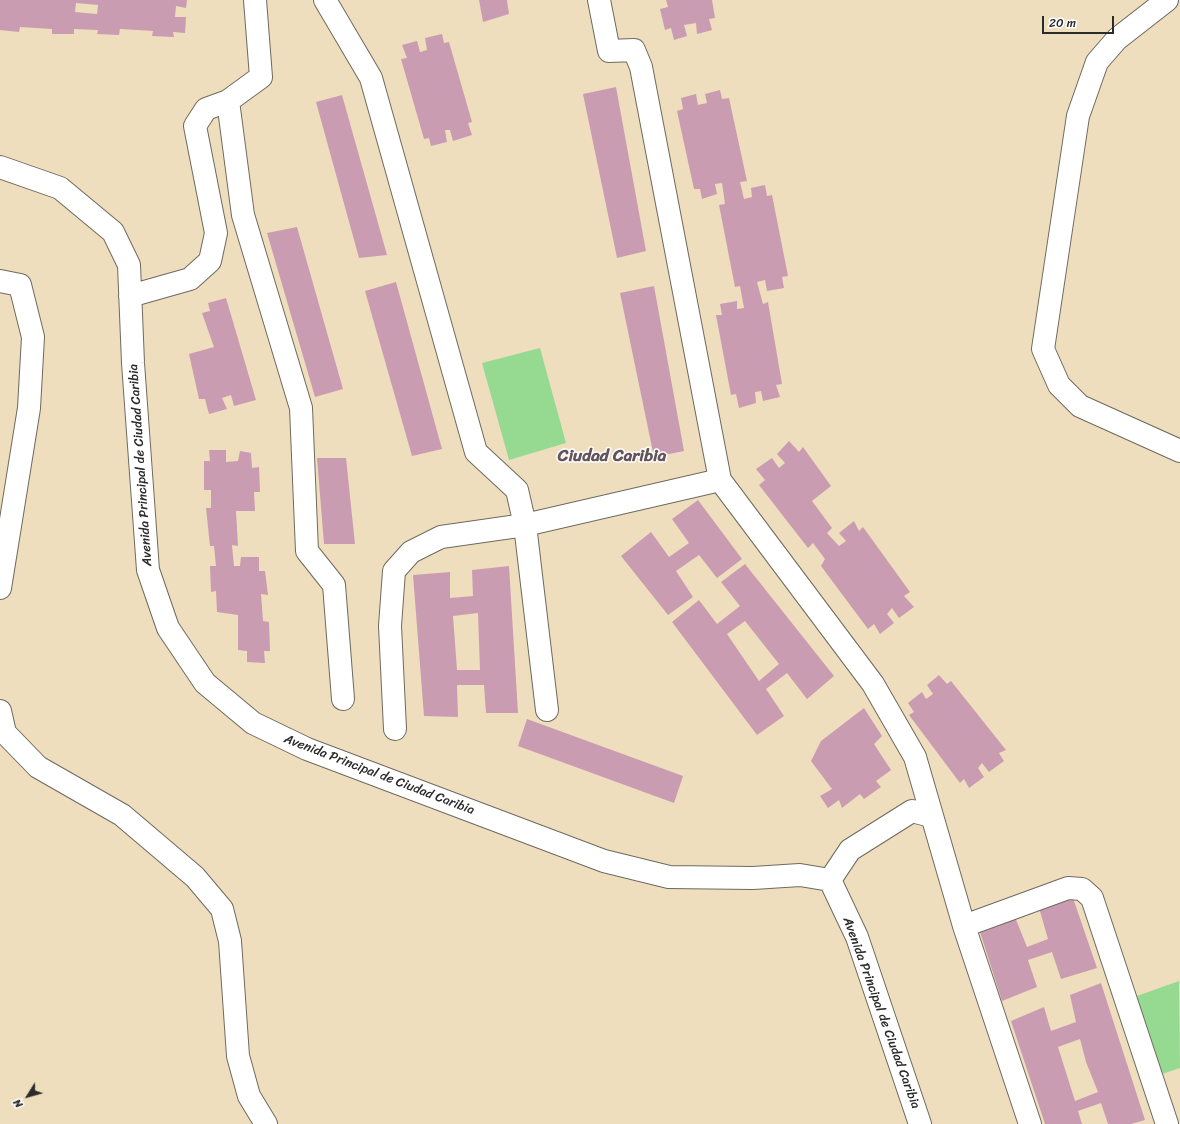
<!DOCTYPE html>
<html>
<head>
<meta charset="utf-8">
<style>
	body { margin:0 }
	#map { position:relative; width:1180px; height:1124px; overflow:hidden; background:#eedebe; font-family:Sriracha,sans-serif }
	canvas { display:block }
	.north { position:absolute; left:8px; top:1076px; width:40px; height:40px; -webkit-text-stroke:3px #fff; paint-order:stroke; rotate:233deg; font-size:11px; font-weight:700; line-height:16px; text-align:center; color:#2b2b2b }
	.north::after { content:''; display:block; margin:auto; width:14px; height:18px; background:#2b2b2b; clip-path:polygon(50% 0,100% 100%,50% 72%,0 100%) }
	.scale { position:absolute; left:1042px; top:16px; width:72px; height:18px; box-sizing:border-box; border:2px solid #2b2b2b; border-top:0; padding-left:5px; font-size:12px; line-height:14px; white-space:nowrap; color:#2b2b2b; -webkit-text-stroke:3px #fff; paint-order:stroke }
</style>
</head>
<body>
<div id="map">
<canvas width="1180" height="1124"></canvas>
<div class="north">N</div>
<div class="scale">20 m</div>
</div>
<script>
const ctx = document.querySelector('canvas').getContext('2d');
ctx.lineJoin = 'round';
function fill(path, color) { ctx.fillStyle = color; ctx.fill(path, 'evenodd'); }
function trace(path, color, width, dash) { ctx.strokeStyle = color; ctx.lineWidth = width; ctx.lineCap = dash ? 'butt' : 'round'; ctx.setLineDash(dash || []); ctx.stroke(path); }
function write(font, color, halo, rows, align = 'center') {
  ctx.font = font + ' Sriracha,sans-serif'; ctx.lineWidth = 3; ctx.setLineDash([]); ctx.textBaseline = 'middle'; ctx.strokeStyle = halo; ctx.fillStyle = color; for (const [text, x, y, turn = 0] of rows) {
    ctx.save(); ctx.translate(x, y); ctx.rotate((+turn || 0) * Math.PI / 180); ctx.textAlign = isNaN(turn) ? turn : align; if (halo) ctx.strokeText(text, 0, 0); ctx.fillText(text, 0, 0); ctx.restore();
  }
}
const green = new Path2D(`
	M540 348 566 443 509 460 482 363Z
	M1179 981 1180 1068 1159 1075 1137 996Z`);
const building = new Path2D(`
	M0 0H187L186 8 176 6 175 17H186L185 33 173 32 174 37 152 36 153 31 120 29 119 35 97 34 98 30 74 29V34H52V29L20 27 19 32 0 30ZM76 3 98 5 97 14 75 12Z
	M479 0H507L509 14 483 22Z
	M666 0H712L715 18 709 19 712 30 697 34 696 23 684 25 687 36 674 40 671 28 665 30 660 9 668 7Z
	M442 34 444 43 449 42 472 122 468 123 472 135 453 141 450 130H445L447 142 431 146 429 138 424 139 401 59 407 58 402 45 417 41 420 52 427 50 425 38Z
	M616 87 646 251 617 258 583 94Z
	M720 90 722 99 729 98 747 181 740 182 744 199 752 197 751 188 765 185 767 196 772 195 788 276 782 277 784 288 767 291 765 280 757 282 763 304 768 302 782 384 776 385 780 397 763 401 761 391 755 392 756 403 739 408 736 394 731 395 716 315H722L720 304 737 301V309L744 308 740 286 735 287 719 205 725 204 722 183 715 184 717 194 702 199 700 189H694L677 111 683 109 681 98 696 94 698 105 707 103 705 94Z
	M342 95 387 255 359 258 316 102Z
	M297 227 343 389 315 397 267 233Z
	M396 282 442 449 412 456 365 291Z
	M654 286 684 451 654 457 620 293Z
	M226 298 256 400 234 406 231 395 222 398 227 409 209 414 205 399H199L189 354 214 347 202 313 210 311 208 303Z
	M789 441 799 452 803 447 831 486 812 501 832 528 827 533 839 546 846 541 839 533 854 521 859 531 863 527 910 592 904 596 914 607 899 618 892 608 887 614 894 623 880 634 874 624 868 629 821 566 825 559 813 543 808 548 759 485 765 480 756 469 772 458 779 468 785 463 777 454Z
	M209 450H226V462L238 461 240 451 251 453 252 468 259 467 260 492H254L255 511H236L238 546 232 545 234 566H240L241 557H259V571H265L268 595 261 594 263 621 269 622 270 651H264L265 663 247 662V651L238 650V615L217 612 216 591 211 592 210 566H216L214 546H210L206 508H211V490H204V461H210Z
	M317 458H346L355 544H324Z
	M698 500 742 559 717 578 699 555 676 571 693 597 668 615 621 556 651 532 669 557 689 543 672 519Z
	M745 564 834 676 807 699 787 673 766 689 784 716 757 735 672 622 699 600 717 624 740 606 721 582ZM745 621 779 664 759 681 727 634Z
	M509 566 518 713H486L484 685H457L458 717 424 716 413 575 450 572V598L473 596 472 570ZM478 613 480 670H457L453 616Z
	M939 675 947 684 951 681 1006 750 999 753 1004 761 989 772 982 763 978 768 984 777 969 788 964 779 960 783 909 715 914 712 908 703 922 692 926 699 933 694 927 685Z
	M864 708 882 736 874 744 891 770 876 781 881 787 864 799 860 794 842 808 839 800 828 808 820 796 832 789 811 761 821 741Z
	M527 719 683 776 674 803 518 746Z
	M1072 895 1097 968 1061 979 1052 952 1028 960 1037 987 1002 1001 980 932 1015 917 1027 947 1048 939 1039 908Z
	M1101 983 1145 1120 1131 1124H1108L1101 1103 1078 1111 1082 1124H1045L1011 1021 1044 1007 1051 1031 1076 1022 1070 995ZM1080 1039 1086 1062 1098 1092 1075 1101 1058 1047Z`);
const minor = new Path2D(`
	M325 0 371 78 476 452 517 490 525 525 547 710
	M599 0 609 51 634 50 641 67 720 480 873 684 915 757 964 926 1030 1124
	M1167 0 1117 39 1097 62 1078 116 1043 349 1059 385 1080 406 1180 451
	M228 101 243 215 301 408 307 551 334 585 343 699
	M0 167 60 188 113 232 129 265 133 363 148 570 168 628 205 683 253 723 307 749 604 861 669 877 753 878 800 875 830 880 857 937 920 1124
	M0 281 20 285 33 337 29 408 0 588
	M130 296 190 279 210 261 216 233 195 126 206 109 228 101 261 77 255 0
	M0 711 5 733 38 767 122 815 195 877 222 909 230 941 238 1056 249 1096 266 1124
	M395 729 390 626 394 571 411 552 441 537 525 525 720 480
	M830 880 850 850 912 811 931 816
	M964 926 1068 888 1082 889 1092 898 1167 1124`);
const streetNames = [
	["Avenida Principal de Ciudad Caribia",141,465,-94],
	["Avenida Principal de Ciudad Caribia",379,775,21],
	["Avenida Principal de Ciudad Caribia",881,1013,70]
];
const districtNames = [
	["Ciudad Caribia",612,457]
];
fill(green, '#96da92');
fill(building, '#ca9cb1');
trace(minor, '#6f6a5e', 24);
trace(minor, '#fff', 22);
write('13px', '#2b2b2b', '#fff', streetNames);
write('bold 17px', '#63535a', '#fff', districtNames);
</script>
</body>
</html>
